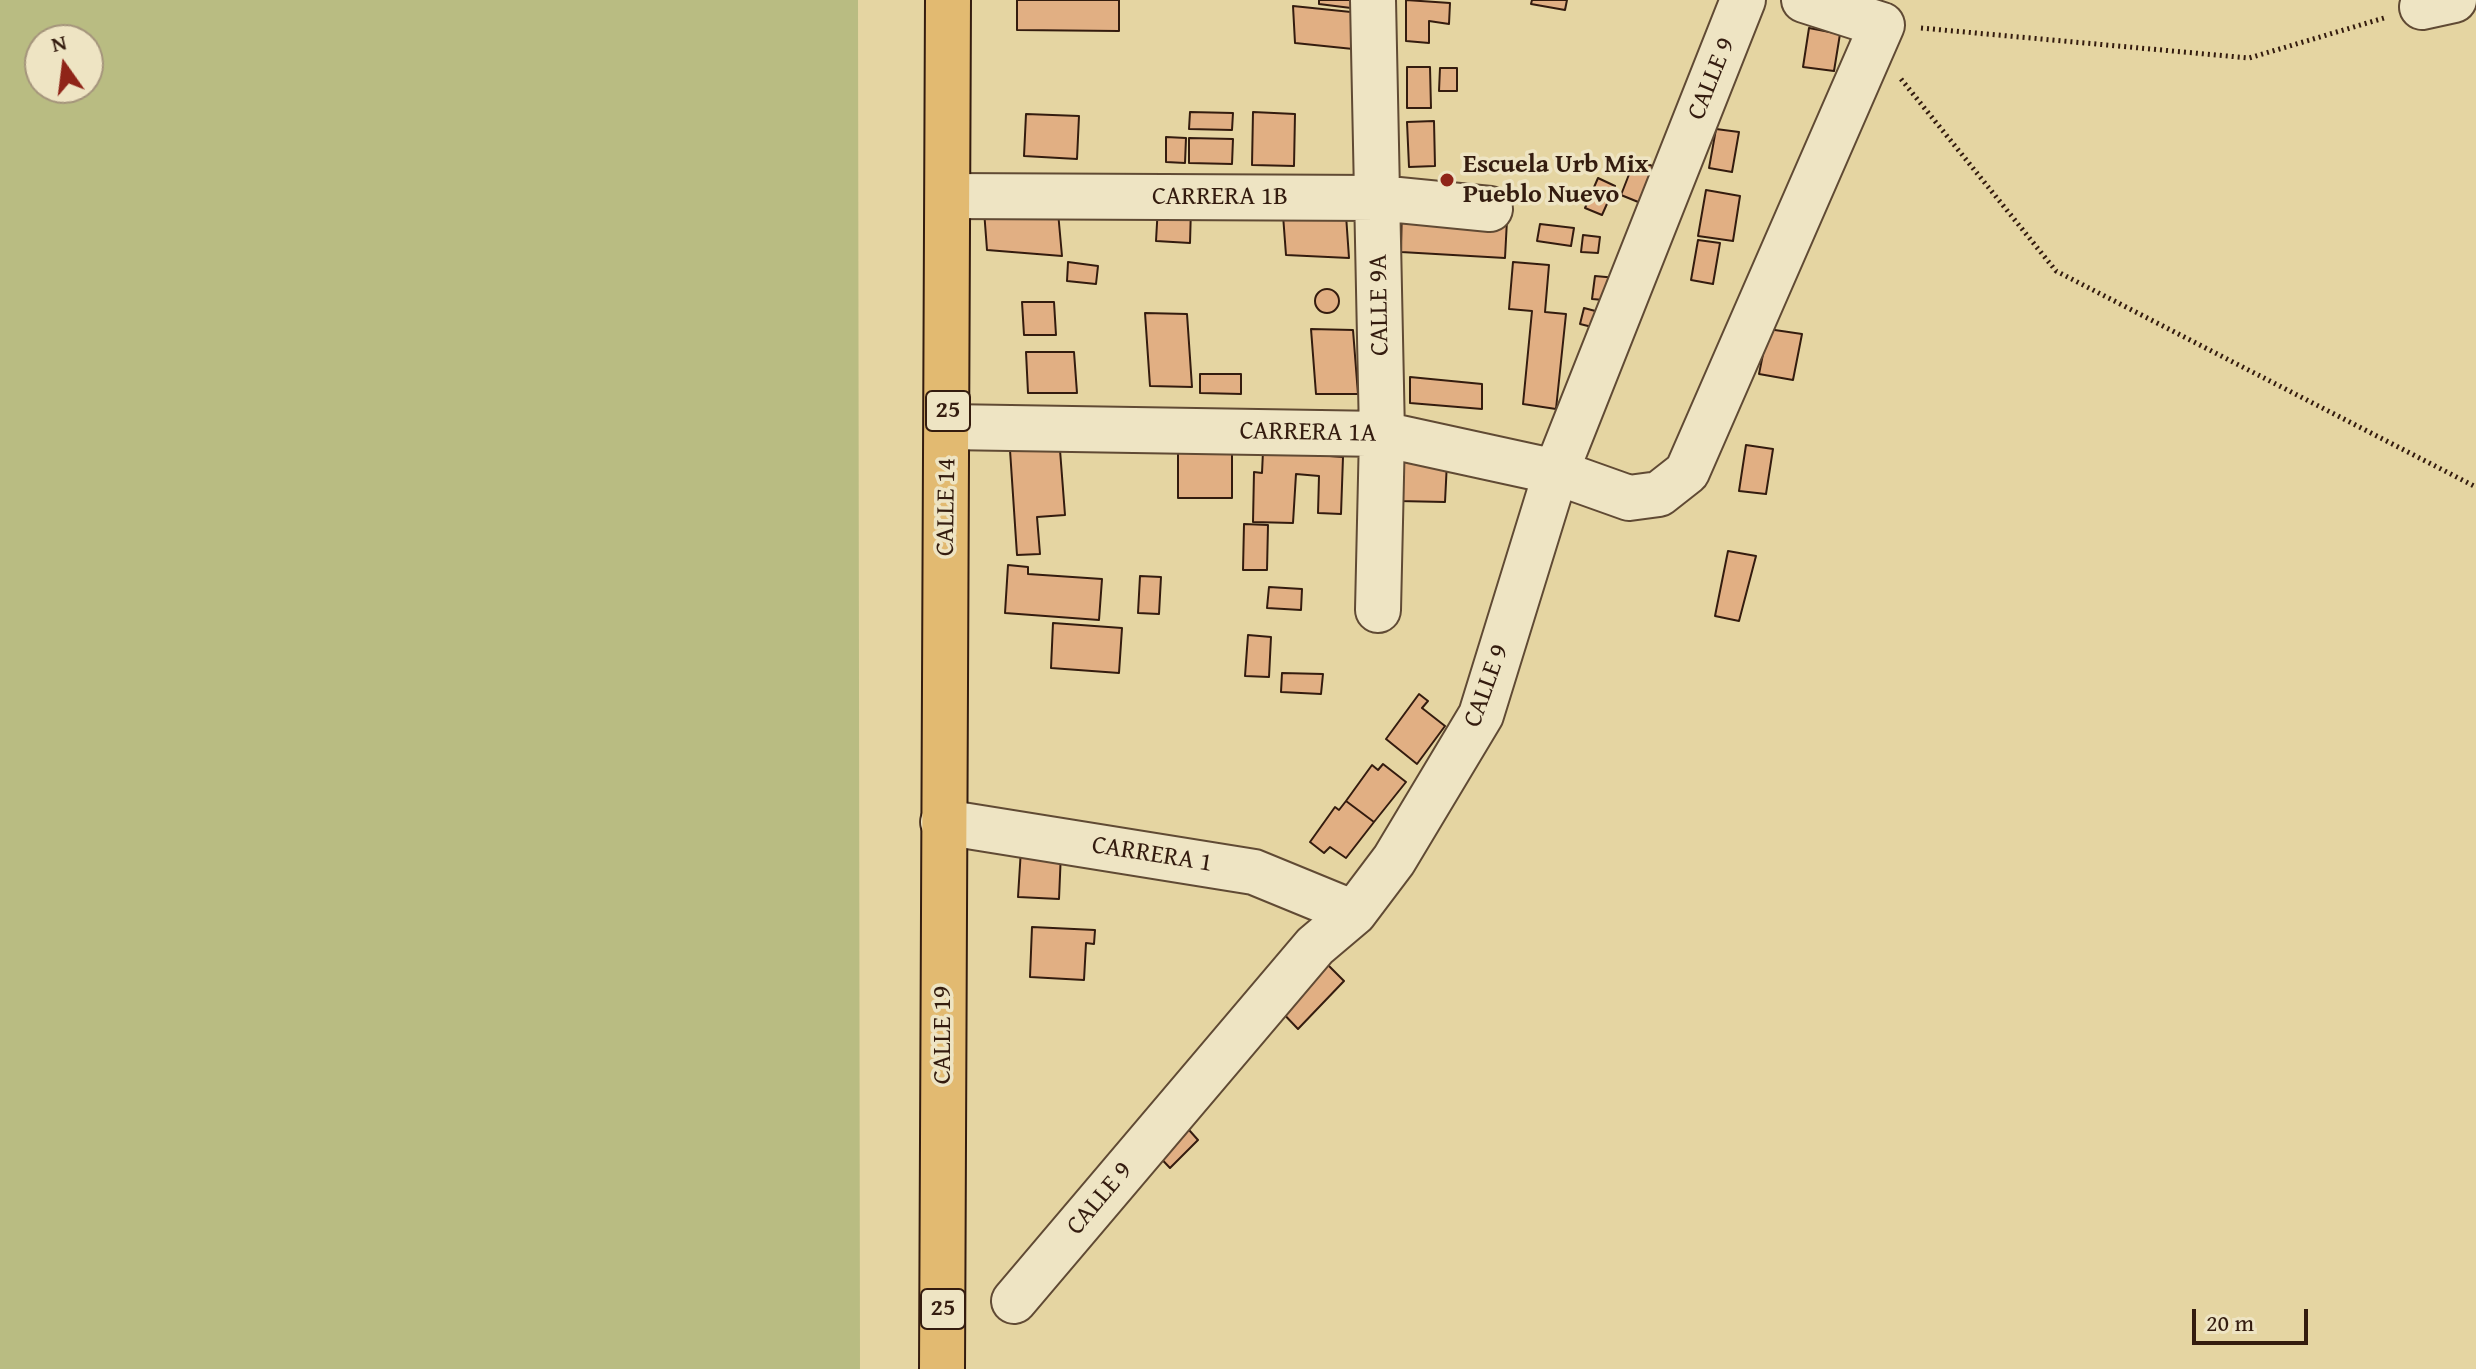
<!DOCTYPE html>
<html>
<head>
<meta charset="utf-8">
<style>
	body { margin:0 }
	#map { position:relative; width:2476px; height:1369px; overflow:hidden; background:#e5d5a2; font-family:"Gentium Book Plus",serif }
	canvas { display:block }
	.north { position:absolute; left:24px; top:24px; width:80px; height:80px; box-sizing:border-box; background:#eee4c3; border:2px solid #a4947b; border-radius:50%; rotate:346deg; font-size:22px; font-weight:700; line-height:32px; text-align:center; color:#341c0f }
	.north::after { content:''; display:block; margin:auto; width:28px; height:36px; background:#8f2418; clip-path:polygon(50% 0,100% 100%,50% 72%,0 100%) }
	.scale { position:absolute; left:2192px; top:1309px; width:116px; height:36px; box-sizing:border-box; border:4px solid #341c0f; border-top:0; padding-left:10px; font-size:24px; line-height:28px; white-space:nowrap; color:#341c0f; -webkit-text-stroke:6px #eee4c3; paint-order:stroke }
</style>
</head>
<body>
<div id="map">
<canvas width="2476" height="1369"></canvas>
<div class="north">N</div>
<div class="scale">20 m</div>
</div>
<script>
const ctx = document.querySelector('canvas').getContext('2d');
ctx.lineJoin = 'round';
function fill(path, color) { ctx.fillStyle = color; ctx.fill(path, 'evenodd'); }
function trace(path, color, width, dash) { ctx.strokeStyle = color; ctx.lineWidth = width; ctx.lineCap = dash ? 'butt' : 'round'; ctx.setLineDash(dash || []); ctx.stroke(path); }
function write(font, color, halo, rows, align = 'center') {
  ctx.font = font + ' "Gentium Book Plus",serif'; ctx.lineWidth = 7; ctx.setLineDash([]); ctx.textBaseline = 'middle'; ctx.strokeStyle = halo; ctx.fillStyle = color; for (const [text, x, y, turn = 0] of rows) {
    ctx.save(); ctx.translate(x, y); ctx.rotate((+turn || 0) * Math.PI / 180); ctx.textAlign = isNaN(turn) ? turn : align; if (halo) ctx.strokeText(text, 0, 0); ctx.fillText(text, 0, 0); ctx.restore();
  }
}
const green = new Path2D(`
	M0 0H858L860 1369H0ZM40 40H88V88H40Z`);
const building = new Path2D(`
	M1017 0H1119V31L1017 30Z
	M1319 0H1351V8L1319 4Z
	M1406 0 1450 3 1449 24 1429 21V43L1406 41Z
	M1532 0H1567L1565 10 1531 4Z
	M1293 6 1351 12 1353 49 1295 43Z
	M1809 28 1840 34 1834 71 1803 67Z
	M1407 67H1430L1431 108H1407Z
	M1440 68H1457V91H1439Z
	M1190 112 1233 113 1232 130 1189 129Z
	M1253 112 1295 114 1294 166 1252 165Z
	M1026 114 1079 116 1077 159 1024 156Z
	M1434 121 1435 166 1409 167 1407 122Z
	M1716 129 1739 132 1732 172 1709 168Z
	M1166 137 1186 138 1185 163 1166 162Z
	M1189 138 1233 139 1232 164 1189 163Z
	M1635 159 1667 172 1653 208 1621 195Z
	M1598 178 1615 186 1602 215 1585 208Z
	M1706 190 1740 196 1733 241 1698 236Z
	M983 197 1057 201 1062 256 987 250Z
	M1402 202 1507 220 1505 258 1401 252Z
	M1158 206 1191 208 1190 243 1156 241Z
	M1283 215H1346L1349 258 1286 255Z
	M1540 224 1574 228 1571 246 1537 241Z
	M1583 235 1600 237 1598 253 1581 252Z
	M1698 240 1720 243 1713 284 1691 280Z
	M1068 262 1098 266 1096 284 1067 281Z
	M1513 262 1549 265 1545 312 1566 314 1556 409 1523 404 1532 311 1509 309Z
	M1595 276 1617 278 1615 301 1592 299Z
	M1315 301a12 12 0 1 1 24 0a12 12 0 1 1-24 0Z
	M1022 302H1054L1056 335H1024Z
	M1584 308 1603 313 1600 329 1580 324Z
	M1145 313 1187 314 1192 387 1150 386Z
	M1311 329 1353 330 1358 394H1316Z
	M1768 329 1802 334 1793 380 1759 374Z
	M1026 352H1074L1077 393H1028Z
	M1200 374H1241V394L1200 393Z
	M1410 377 1482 384V409L1410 403Z
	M1746 445 1773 449 1766 494 1739 491Z
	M1010 450H1060L1065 515 1037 517 1040 554 1017 555Z
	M1178 450H1232V498H1178Z
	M1263 451 1343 457 1341 514 1318 513 1319 476 1296 474 1293 523 1253 522 1254 472 1262 473Z
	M1399 461 1447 462 1445 502 1398 501Z
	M1244 524 1268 525 1267 570H1243Z
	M1728 551 1756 556 1739 621 1715 616Z
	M1008 565 1028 567V574L1102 579 1099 620 1005 613Z
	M1140 576 1161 577 1159 614 1138 613Z
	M1269 587 1302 589 1301 610 1267 608Z
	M1053 623 1122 628 1119 673 1051 668Z
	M1248 635 1271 637 1269 677 1245 676Z
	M1282 673 1323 674 1321 694 1281 692Z
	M1419 694 1428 701 1422 708 1445 726 1417 764 1386 739Z
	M1383 764 1406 782 1374 822 1346 801 1372 765 1378 770Z
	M1346 801 1374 822 1346 858 1330 847 1324 853 1310 842 1335 807 1339 810Z
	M1021 849 1061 852 1059 899 1018 897Z
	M1032 927 1095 930 1094 944 1086 943 1084 980 1030 977Z
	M1325 962 1344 981 1298 1029 1277 1007Z
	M1181 1121 1198 1140 1170 1168 1153 1150Z`);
const path = new Path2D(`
	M1921 28 2249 58 2384 18
	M1901 79 2056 271 2476 487`);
const minor = new Path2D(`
	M1373 0 1382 434 1378 610
	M2422 7 2454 0
	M948 196 1378 198 1490 209
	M948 427 1382 434 1556 472 1629 498 1659 494 1687 472 1882 25 1804 0
	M943 822 1254 872 1354 913
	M1014 1301 1315 946 1354 913 1394 860 1481 715 1556 472 1743 0`);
const highway = new Path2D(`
	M942 1369 948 0`);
const markers = [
	[1447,180,8,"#8f2418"]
];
const shields = [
	[948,411,44],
	[943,1309,44]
];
const shieldNames = [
	["25",948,411],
	["25",943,1309]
];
const streetNames = [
	["CALLE 9",1712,79,-68],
	["CARRERA 1B",1220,197],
	["CALLE 9A",1380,305,-91],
	["CARRERA 1A",1308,433,1],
	["CALLE 14",947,507,-89],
	["CALLE 9",1487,686,-70],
	["CARRERA 1",1152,855,9],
	["CALLE 19",943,1035,-90],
	["CALLE 9",1100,1199,-50]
];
const poiNames = [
	["Escuela Urb Mix",1463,165],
	["Pueblo Nuevo",1463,195]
];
fill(green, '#b9bc82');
fill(building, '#e1af83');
trace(building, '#341c0f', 2);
trace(minor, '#604a34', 48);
trace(highway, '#341c0f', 48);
trace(path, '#341c0f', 5, [2, 4]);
trace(minor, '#eee4c3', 44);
trace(highway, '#e2ba71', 44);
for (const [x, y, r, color] of markers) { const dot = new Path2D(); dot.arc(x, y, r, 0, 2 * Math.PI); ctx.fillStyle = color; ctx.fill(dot); trace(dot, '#eee4c3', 3); }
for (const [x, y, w] of shields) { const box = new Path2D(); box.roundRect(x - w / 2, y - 20, w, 40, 6); ctx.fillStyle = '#eee4c3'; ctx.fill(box); trace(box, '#341c0f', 2); }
write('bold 24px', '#341c0f', null, shieldNames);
write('26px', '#341c0f', '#eee4c3', streetNames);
write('bold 26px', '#341c0f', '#eee4c3', poiNames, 'left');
</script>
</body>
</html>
